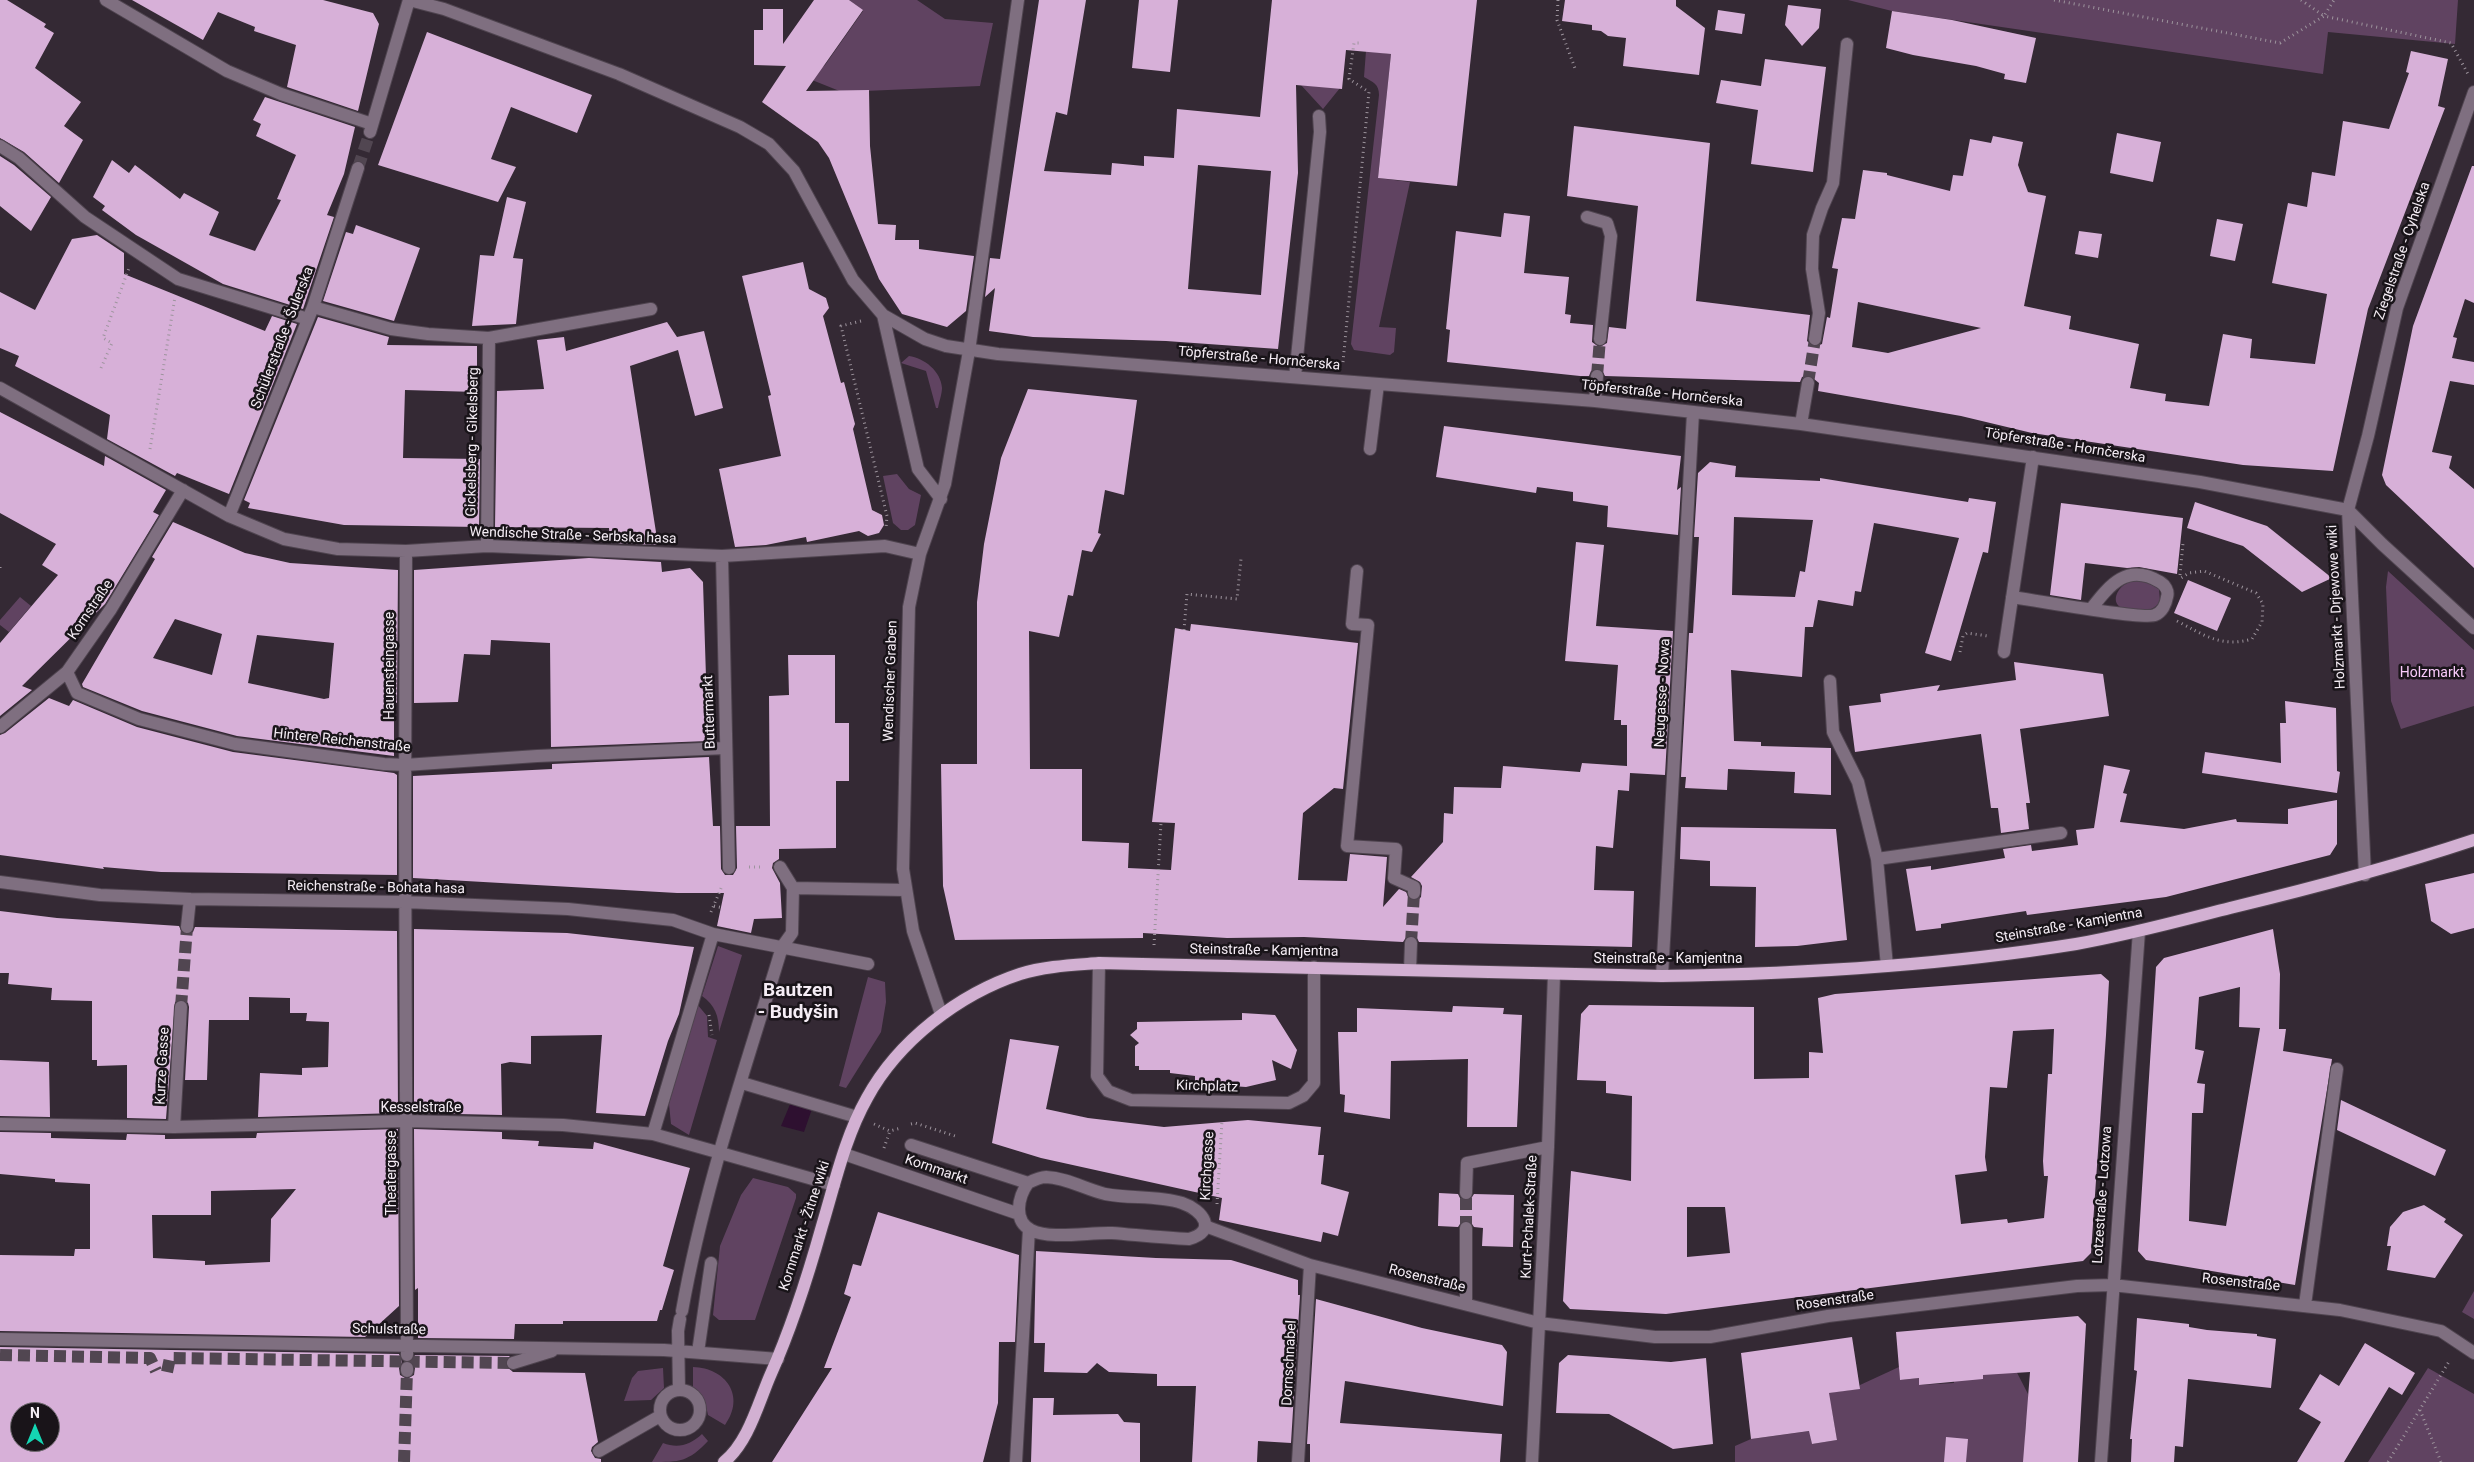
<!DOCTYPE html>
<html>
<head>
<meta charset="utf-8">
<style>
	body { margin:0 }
	#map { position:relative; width:2474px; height:1462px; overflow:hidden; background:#342934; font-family:Roboto,sans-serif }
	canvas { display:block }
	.north { position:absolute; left:10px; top:1402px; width:50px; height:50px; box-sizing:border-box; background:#191419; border:1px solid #716b71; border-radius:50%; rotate:0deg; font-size:14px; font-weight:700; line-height:20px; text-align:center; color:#f5edf5 }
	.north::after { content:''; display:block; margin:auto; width:18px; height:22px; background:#14d5b3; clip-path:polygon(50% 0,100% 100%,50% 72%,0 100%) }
</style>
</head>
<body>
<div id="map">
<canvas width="2474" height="1462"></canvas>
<div class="north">N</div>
</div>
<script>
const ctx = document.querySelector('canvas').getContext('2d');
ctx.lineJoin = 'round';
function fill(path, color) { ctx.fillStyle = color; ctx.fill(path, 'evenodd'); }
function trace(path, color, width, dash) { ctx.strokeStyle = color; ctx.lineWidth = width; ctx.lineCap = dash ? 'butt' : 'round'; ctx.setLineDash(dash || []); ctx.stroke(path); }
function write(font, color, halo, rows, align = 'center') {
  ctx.font = font + ' Roboto,sans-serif'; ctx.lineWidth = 5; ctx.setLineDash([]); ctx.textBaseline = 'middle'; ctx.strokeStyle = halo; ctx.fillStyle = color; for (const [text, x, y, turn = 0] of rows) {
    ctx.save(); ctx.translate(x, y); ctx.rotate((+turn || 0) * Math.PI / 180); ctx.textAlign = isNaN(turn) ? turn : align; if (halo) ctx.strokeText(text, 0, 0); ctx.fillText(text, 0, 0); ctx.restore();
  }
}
const green = new Path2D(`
	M849 0H917L945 19 993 23 980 86 842 92 807 78 825 65 863 11Z
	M1848 0H2458L2455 44 2328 32 2323 74 1892 11Z
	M1366 51 1391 54 1378 178 1410 182 1379 327 1396 328 1394 352 1390 355 1354 350 1351 344 1379 95C1379 84 1373 82 1364 77Z
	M1301 85 1340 88 1323 109Z
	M909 356C924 358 941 371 942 388 942 394 939 402 938 408H936L926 371 901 363Z
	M897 474 909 489 921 495 915 525 908 530H901L893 523 883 476Z
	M2388 571 2474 650V706L2401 729 2391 701 2386 587Z
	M2132 581H2145L2159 589 2160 601C2151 619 2103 614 2119 590 2123 585 2126 583 2132 581Z
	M20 597 31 606 9 632 0 625V620Z
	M718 946 742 955 719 1032C719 1016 715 1005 702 996Z
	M868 977 885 982 886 1002 881 1032 846 1088 839 1086Z
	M697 1004 707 1016 708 1037 717 1040 689 1135 671 1124 669 1104Z
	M753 1178 788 1187 796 1194V1198L755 1320H719L713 1315 720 1246 741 1195Z
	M2474 1291V1319L2462 1312Z
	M2012 1363 2028 1394V1422H2026L2025 1437H2028L2027 1462H1735V1446L1751 1439 1810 1431 1812 1444 1837 1440 1831 1406 1819 1394 1858 1389 1860 1385 1899 1367 1900 1380 1919 1378V1385L1954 1383V1375L1982 1371Z
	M693 1367C726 1368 746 1396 725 1425L708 1415 705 1402 693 1389Z
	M663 1368 664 1388 651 1400 624 1401 632 1378 638 1371Z
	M2428 1368 2474 1394V1462H2368Z
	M702 1434 708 1441C688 1462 680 1462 652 1462L663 1443C678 1449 690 1445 702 1434Z`);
const water = new Path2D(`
	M791 1102 812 1109 804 1132 781 1126Z`);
const building = new Path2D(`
	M0 0H7L46 24 44 27 54 33 35 68 81 102 64 126 83 140 59 183 24 152 0 138Z
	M132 0H323L373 13 379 24 358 111 287 87 296 45 254 31 255 27 218 12 203 40Z
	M814 0H849L863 10 806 91 869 90 870 146 878 224 896 225 895 240H919V249L974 256 966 311 947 327 902 314 879 279 829 158 818 142 762 102 786 66 754 65V30H763V9H783V44Z
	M1039 0H1086L1067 115 1056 112 1044 171 1111 175 1112 163 1144 166V156L1174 158 1177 109 1260 117 1272 0H1477L1457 186 1378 178 1391 54 1346 50 1342 89 1296 85 1298 173 1278 349 1166 341 1033 337 989 331 995 288 985 297 990 258 1000 259ZM1198 165 1271 171 1261 295 1188 289Z
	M1139 0H1178L1170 72 1132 68Z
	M1565 0H1676V6L1705 28 1699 75 1623 66 1626 38 1608 36 1601 31 1592 30V25L1562 21Z
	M1788 5 1821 9 1819 28 1802 46 1785 25Z
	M1718 10 1745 14 1742 34 1715 30Z
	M1892 11 1952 20 2036 38 2026 83 2004 79 2005 74 1976 66 1913 55 1886 48Z
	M427 32 592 95 577 133 511 107 491 159 516 167 498 202 378 165Z
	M2411 51 2448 59 2438 106 2445 108 2368 309 2333 471 2243 465 2032 433 1961 416 1818 391 1819 383 1809 375 1802 377 1800 382 1605 376 1602 370 1597 368 1591 371 1589 376H1580L1447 362 1450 330 1446 329 1456 231 1501 237 1504 213 1530 216 1524 273 1569 277 1565 314 1571 315 1570 323 1593 325 1592 342 1599 347 1607 343 1609 327 1626 329 1638 206 1567 196 1574 126 1710 143 1696 301 1810 315 1807 341 1814 347 1822 344 1827 317 1830 318 1838 269 1832 268 1842 218 1855 219 1863 170 1887 173V175L1950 191 1953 175 1963 176 1970 139 1991 143 1993 136 2023 142 2018 165 2028 192 2046 196 2024 306 2071 316 2069 329 2139 344 2130 388 2166 394 2165 401 2209 406 2223 334 2252 339 2250 358 2315 364 2327 294 2272 283 2288 203 2307 207 2312 172 2335 176 2343 121 2389 129 2409 73 2406 72ZM1858 302 1981 328 1888 353 1852 347Z
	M1765 59 1826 67 1813 172 1751 164 1758 110 1716 103 1721 80 1761 86Z
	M265 97 355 127 344 174 327 215 334 217 303 309 223 284 136 235 102 210 105 206 93 197 112 160 129 173 135 165 180 199 184 193 219 212 209 235 255 251 281 200 277 199 296 155 256 136 261 124 253 120Z
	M2117 133 2161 142 2153 182 2110 173Z
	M0 156 14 165 51 197 31 231 0 206Z
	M2472 166H2474V303L2465 299 2453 337 2457 338 2452 358 2474 362V385L2450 381 2432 452 2452 456 2449 468 2474 489V568L2386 485 2382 475 2413 326Z
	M507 197 526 202 513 258 523 259 516 324 472 326 480 255 494 256Z
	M2217 219 2243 224 2235 261 2210 256Z
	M356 225 420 248 394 321 323 301 346 232 353 234Z
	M2079 231 2102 234 2098 258 2075 254Z
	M97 235 124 253V274L265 331 272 316 297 324 229 494 177 473 175 476 107 439 110 415 15 366 19 356 0 348V292L35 310 72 239Z
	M803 262 809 289 826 298 829 308 823 316 841 383 844 382 855 424 853 429 872 510 882 515 884 525 879 533 868 536 859 531 807 542 806 537 766 545 735 547 719 469 781 456 768 396 771 395 742 276Z
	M318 317 389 337 387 345 477 346V392L405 390 403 458 480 459 479 527 344 525 248 508 250 503 244 500Z
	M667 322 677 337 704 331 723 408 695 416 678 350 630 366 658 545 610 543 609 528 495 527 497 391 544 389 537 340 564 337 566 351Z
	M1028 389 1137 400 1124 495 1105 490 1098 533 1101 534 1092 552 1082 550 1073 596 1068 595 1059 637 1029 631 1030 769H1082V841L1129 843 1128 868 1171 870 1175 823 1152 822 1175 628 1190 631 1191 624 1358 643 1343 789 1334 788 1303 813 1298 880 1347 881 1350 854 1387 857 1383 907 1399 889 1406 892 1410 900H1418L1421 897 1422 886 1420 882 1411 877 1443 842 1444 813 1453 814 1454 787 1501 788 1503 766 1580 772 1582 763 1627 766V725H1621V720H1614L1618 665 1565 661 1576 542 1604 545 1596 626 1673 631 1665 775 1630 773 1629 791 1618 790 1613 848 1596 846 1594 890 1634 891 1632 947 1419 942 1416 936 1411 935 1407 936 1403 942 1304 937 1227 938 1143 933V938L955 940 943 886 941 764H977V602L984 544 1001 458Z
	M0 412 104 466 105 456 166 490 153 512 159 515 105 604 22 686 32 690 0 716V643L58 575 42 565 56 544 0 513Z
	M1444 426 1681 456 1677 490 1681 487 1678 535 1607 527 1608 506 1573 501V492L1537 487 1536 493 1436 477Z
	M1710 462 1736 466 1735 477 1820 481V478L1968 502 1969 498 1996 502 1988 553 1983 552 1951 661 1925 653 1959 538 1874 523 1861 592 1855 591 1853 606 1818 600 1813 627H1805L1802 677 1731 670 1734 741 1761 742V746L1831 748V795L1794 793 1795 772 1728 769 1727 790 1685 788 1686 777H1681L1689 633H1693L1699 537H1694L1698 473ZM1734 517 1813 520 1805 572 1800 571 1795 597 1732 595Z
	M2195 502 2267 526 2332 578 2302 592 2243 546 2187 528Z
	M2061 503 2183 518 2177 574 2139 567 2127 568 2085 563 2081 600 2050 595Z
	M173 522 245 553 290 563 398 570 397 703H394V756L237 736 142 711 83 687 82 684 155 559 152 557ZM175 619 222 634 212 675 153 658ZM257 635 334 643 329 698 324 699 248 683Z
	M589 558 661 562 662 572 690 568 703 582 708 741 551 747 550 643 491 640 490 655 464 654 458 702 414 703V570Z
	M2188 580 2231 598 2217 631 2174 613Z
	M788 655H835V723H849V781H836V848L779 849V859L773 863 772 868 780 883 782 918 754 919 751 933 717 926 724 893H677L413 878V776L552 769V764L709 757 713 826H720L721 869 725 875H733L737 868 736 826H770L769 696 789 695Z
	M2014 662 2103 674 2109 716 2020 729 2030 803H2026L2029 829 2001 833 1998 808H1991L1981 734 1855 752 1849 706 1881 702 1880 694 1940 685 1937 691 2016 680Z
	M49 698 69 706 73 700 137 727 233 752 394 773 397 775V875L161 872 103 867 104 869 0 855V735L5 733Z
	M2285 701 2336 708 2337 771 2340 772 2337 793 2202 773 2205 752 2281 763 2280 723H2286Z
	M2104 765 2130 770 2123 793 2127 794 2120 822 2184 829 2236 819 2237 822 2288 824V809L2337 800V844L2330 855 2166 897 2027 915 2026 911 1941 924V928L1916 931 1906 869 1931 866V870L2005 858 2003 849 2031 845 2032 851 2078 845 2076 830 2094 828Z
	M1681 827 1836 829 1847 940 1797 946 1755 947 1756 887 1710 886V861L1680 859Z
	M2474 873V928L2451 934 2431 921 2425 884Z
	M0 911 57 918 179 926 182 933 187 935 193 932 195 927 397 931 398 1113 258 1117 260 1073 302 1075V1068L328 1067 329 1022 306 1021 307 1013H290V998L249 997V1020H209L207 1080H185L189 1007 188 1003 182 999 175 1002 166 1119 127 1118V1065L97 1066V1060H92V1001L51 1000 52 988 8 984 9 973H0Z
	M414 929 567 933 694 947 679 1014 668 1041 645 1116 596 1113 602 1035 531 1036V1064L510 1062 501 1064 502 1115 414 1113Z
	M2273 929 2280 974 2279 1029H2286L2283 1051 2332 1059 2295 1285 2146 1260 2138 1251 2156 967 2164 958ZM2240 987 2239 1027 2260 1028 2226 1226 2189 1221 2192 1113H2203L2205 1084 2197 1083 2204 1051 2195 1049 2199 997Z
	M2101 974 2109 981 2106 1035 2091 1253 2083 1261 1666 1314 1570 1309 1563 1301 1571 1171 1631 1181 1632 1096 1606 1093V1081L1577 1080 1581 1014 1589 1005 1754 1007V1079L1809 1078V1052L1823 1053 1818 998 1835 994ZM2054 1029 2052 1074H2048L2043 1161 2044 1176H2048L2044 1218 2008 1223 2007 1219 1961 1224 1955 1175 1987 1171 1985 1157 1990 1087 2007 1088 2013 1031ZM1687 1207H1725L1730 1253 1687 1257Z
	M1453 1006 1504 1008 1503 1014 1522 1015 1517 1127H1467L1468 1059 1391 1061 1390 1119 1344 1112 1345 1095 1340 1094 1338 1032H1357V1008L1452 1012Z
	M1242 1013 1275 1015 1297 1050 1291 1069 1272 1060 1276 1080 1246 1087 1203 1084 1195 1082V1076L1170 1073V1070H1139V1066H1135V1046L1139 1043 1130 1035 1137 1029V1022L1242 1020Z
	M1010 1039 1059 1046 1046 1109 1088 1118 1164 1127 1248 1120 1321 1127 1318 1155H1324L1321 1184 1349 1192 1338 1236 1323 1232 1321 1242 1219 1220 1222 1198 1041 1158 992 1143Z
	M0 1060 49 1062 50 1117 0 1116Z
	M2341 1100 2446 1150 2435 1176 2337 1130Z
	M398 1129 399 1306 365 1337 0 1331V1255L74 1256 75 1249H90V1184L55 1182V1179L0 1174V1132L51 1133V1138L126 1140 127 1134 165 1135V1139L256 1138 257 1133ZM296 1189 271 1219 270 1262 205 1265V1261L153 1258 152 1215H211V1191Z
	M414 1129 502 1132V1139L539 1141 538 1146 593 1149 594 1142 690 1168 663 1266 674 1270 662 1310H660L657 1321H563V1324H515L514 1339 418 1338V1288L415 1290Z
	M1439 1193 1458 1194 1461 1200 1466 1201 1470 1200 1474 1194 1514 1195 1513 1247 1482 1246 1483 1228 1474 1227 1470 1221H1462L1458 1227 1438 1226Z
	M2424 1205 2446 1219 2444 1222 2463 1235 2435 1278 2387 1270 2391 1246H2387L2390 1227 2403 1212Z
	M878 1212 1019 1255 1015 1342H999L998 1403 983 1462H772L832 1368H824L851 1297 844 1294 853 1264 861 1266Z
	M1036 1251 1156 1258 1231 1260 1298 1280V1295H1300L1291 1443 1258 1441 1257 1462H1192L1196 1386H1157V1374L1109 1372 1097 1363 1087 1373 1044 1372 1045 1343H1034Z
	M1316 1299 1422 1328 1502 1345 1507 1352 1503 1406 1345 1381 1340 1423 1502 1434 1500 1462H1310V1444H1307Z
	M2078 1316 2086 1324 2078 1462H2023L2030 1372 1983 1375V1379L1919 1385V1378L1900 1380 1896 1332Z
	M2137 1318 2189 1324V1327L2207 1330 2257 1334V1336L2276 1339 2271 1388 2188 1379 2183 1447 2175 1446 2174 1462H2131L2132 1439H2130L2137 1371 2134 1370Z
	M1852 1337 1860 1389 1829 1393 1837 1440 1812 1444 1809 1431 1751 1439 1741 1353Z
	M2365 1343 2415 1373 2402 1395 2389 1387 2344 1462H2297L2321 1422 2299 1409 2320 1374 2339 1386Z
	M0 1347 399 1354 402 1362 399 1368 400 1375 407 1379 414 1375 415 1368 412 1362 415 1355 510 1356 505 1361V1365L513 1372 585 1373 598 1442 592 1447 591 1451 595 1458 601 1459V1462H0ZM20 1412H50V1442H20Z
	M1568 1355 1671 1362 1706 1358 1713 1444 1673 1449 1609 1414 1556 1413 1559 1363Z
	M1033 1398H1054L1053 1415 1118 1414 1124 1422 1140 1423V1462H1031Z
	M1946 1437 1968 1439 1966 1462H1944Z`);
const minorTunnel = new Path2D(`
	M358 168 370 132
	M1597 376 1600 339
	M1808 383 1815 339
	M1411 943 1414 893
	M181 1007 187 927
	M1466 1228V1193
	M0 1355 150 1358 156 1371
	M167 1372 170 1358 513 1363
	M404 1462 407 1371`);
const path = new Path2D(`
	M1558 0 1557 20 1576 71
	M2054 0 2280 43 2324 16 2451 43 2468 74
	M2301 0 2324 16 2334 0
	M861 321 841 326 887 516 886 528
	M1343 362 1369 92 1349 79 1354 43H1361
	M101 368 112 343 103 338 129 268
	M150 449 175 297
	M0 567V569
	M2180 575 2183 543H2180
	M2177 621C2204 635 2221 648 2252 639L2262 622 2263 604 2256 593 2204 571 2189 573 2181 578
	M1184 630 1187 594 1237 599 1241 559
	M1960 652 1963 636 1967 633 1988 636
	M749 867H762
	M714 906 723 908
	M711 912 722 886
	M1154 945 1161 823
	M709 1015 712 1035
	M874 1124 890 1131 901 1128
	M911 1124 915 1123 955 1136
	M884 1148 890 1131
	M1217 1204 1222 1121
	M2420 1410 2441 1462
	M2388 1462 2450 1360`);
const minor = new Path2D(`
	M106 0 227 71 281 94 372 124
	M409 0 444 9 619 74 740 127 769 144 794 171 853 280 883 315 925 339 946 346 998 354 1595 401 1801 424 2200 482 2348 510
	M370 132 409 0
	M0 146 19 158 85 217 178 279 308 319
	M1587 217 1607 223 1611 236 1600 339
	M313 307 391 329 428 334 489 338 651 309
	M883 315 918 469 941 499
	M1815 339 1819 313 1812 269 1813 235 1822 208 1833 183 1847 44
	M1295 377 1320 132 1319 116
	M0 388 229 516 284 539 338 549 406 551 487 546 722 556 885 546 920 554
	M1595 401 1597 376
	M1801 424 1808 383
	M1370 449 1378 384
	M2348 510 2382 544 2474 628
	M229 516 313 307 358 168
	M487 546 489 338
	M406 551 405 811 407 1355
	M722 556 729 868
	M1357 571 1352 624 1368 625 1347 846 1396 849 1394 878 1414 887V893
	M2012 597C2033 600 2143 620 2155 615 2162 612 2166 604 2167 597 2169 591 2165 585 2160 582 2127 562 2109 586 2091 609
	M2004 652 2033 457
	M67 672 77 693 139 719 235 744 384 764 405 765 537 756 726 748
	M1830 681 1833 732 1858 782 1877 859 1887 966
	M0 727 67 672 111 609 183 490
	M1877 859 2061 833
	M2365 875 2348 510 2368 436 2397 308 2474 92
	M0 882 100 895 190 899 405 902 568 909 673 920 713 934 868 964
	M793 888 905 890
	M187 927 190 899
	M1099 963 1097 1076 1108 1091 1131 1100 1289 1103 1303 1096 1314 1083V967
	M1410 970 1411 943
	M1662 976 1693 413
	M941 1014 913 931 903 869 909 607 920 554 945 484 969 351 1018 0
	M742 1083 857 1117
	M0 1124 174 1127 407 1121 563 1125 653 1134 834 1185
	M174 1127 181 1007
	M653 1134 713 934
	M911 1145 1028 1183C1034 1180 1040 1177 1046 1177 1067 1178 1085 1189 1105 1194 1131 1199 1157 1195 1182 1203 1203 1210 1218 1231 1189 1239 1163 1238 1137 1235 1112 1233 1090 1232 1050 1240 1031 1230 1013 1221 1018 1197 1028 1183
	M844 1154 1019 1214
	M1466 1193 1467 1163 1548 1147
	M1205 1226 1310 1265 1539 1323 1655 1337H1710L1828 1316 2077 1286 2112 1285 2340 1310 2441 1331 2474 1353
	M1466 1228V1304
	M2305 1305 2337 1069
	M682 1311C704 1187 746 1067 782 947L792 933 793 888 780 867
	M0 1339 664 1350 778 1359
	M698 1352 711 1263
	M513 1363 552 1351
	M407 1368V1371
	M660 1410a20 20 0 1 1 40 0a20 20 0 1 1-40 0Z
	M679 1390 678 1331 680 1319
	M599 1451 660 1416
	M1016 1462 1029 1229
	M1298 1462 1310 1265
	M1532 1462 1548 1147 1554 974
	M2101 1462 2139 931`);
const major = new Path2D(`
	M724 1462C748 1443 758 1404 770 1376 791 1329 808 1276 822 1226 835 1183 845 1137 867 1098 898 1041 959 994 1020 974 1045 966 1074 965 1099 963L1662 976C1800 974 1939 966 2076 944 2128 935 2179 921 2230 908 2313 888 2393 867 2474 840`);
const streetNames = [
	["Ziegelstraße - Cyhelska",2403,251,-71],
	["Schülerstraße - Šulerska",283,338,-69],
	["Töpferstraße - Hornčerska",1259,359,5],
	["Töpferstraße - Hornčerska",1662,394,6],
	["Gickelsberg - Gikelsberg",473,442,-89],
	["Töpferstraße - Hornčerska",2065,446,9],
	["Wendische Straße - Serbska hasa",573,536,2],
	["Holzmarkt - Drjewowe wiki",2337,607,-93],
	["Kornstraße",91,610,-56],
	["Hauensteingasse",390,666,-90],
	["Wendischer Graben",891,681,-88],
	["Neugasse - Nowa",1663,693,-87],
	["Buttermarkt",710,712,-92],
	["Hintere Reichenstraße",342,741,6],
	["Reichenstraße - Bohata hasa",376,888,1],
	["Steinstraße - Kamjentna",2069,926,-10],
	["Steinstraße - Kamjentna",1264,951,1],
	["Steinstraße - Kamjentna",1668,959],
	["Kurze Gasse",163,1066,-87],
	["Kirchplatz",1207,1087,2],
	["Kesselstraße",421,1108],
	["Kirchgasse",1208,1166,-87],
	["Kornmarkt",936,1170,19],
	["Theatergasse",392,1173,-90],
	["Lotzestraße - Lotzowa",2103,1195,-86],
	["Kurt-Pchalek-Straße",1530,1217,-87],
	["Kornmarkt - Žitne wiki",805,1226,-72],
	["Rosenstraße",1427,1279,14],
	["Rosenstraße",2241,1283,6],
	["Rosenstraße",1835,1301,-8],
	["Schulstraße",389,1330,1],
	["Dornschnabel",1290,1363,-87]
];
const parkNames = [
	["Holzmarkt",2432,673]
];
const districtNames = [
	["Bautzen",798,991],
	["- Budyšin",798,1013]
];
fill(green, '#604361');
fill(water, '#2e1030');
fill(building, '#d7b0d8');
trace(minorTunnel, '#514651', 12, [12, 6]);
trace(minor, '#4f444f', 14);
trace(major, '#4f444f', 14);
trace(path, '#9d949d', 3, [1, 4]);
trace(minor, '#7f6f80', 12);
trace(major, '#d2b0d2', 12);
write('14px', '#f5edf5', '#191419', streetNames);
write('14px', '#facbfb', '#191419', parkNames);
write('bold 19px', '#f5edf5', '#191419', districtNames);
</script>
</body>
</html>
